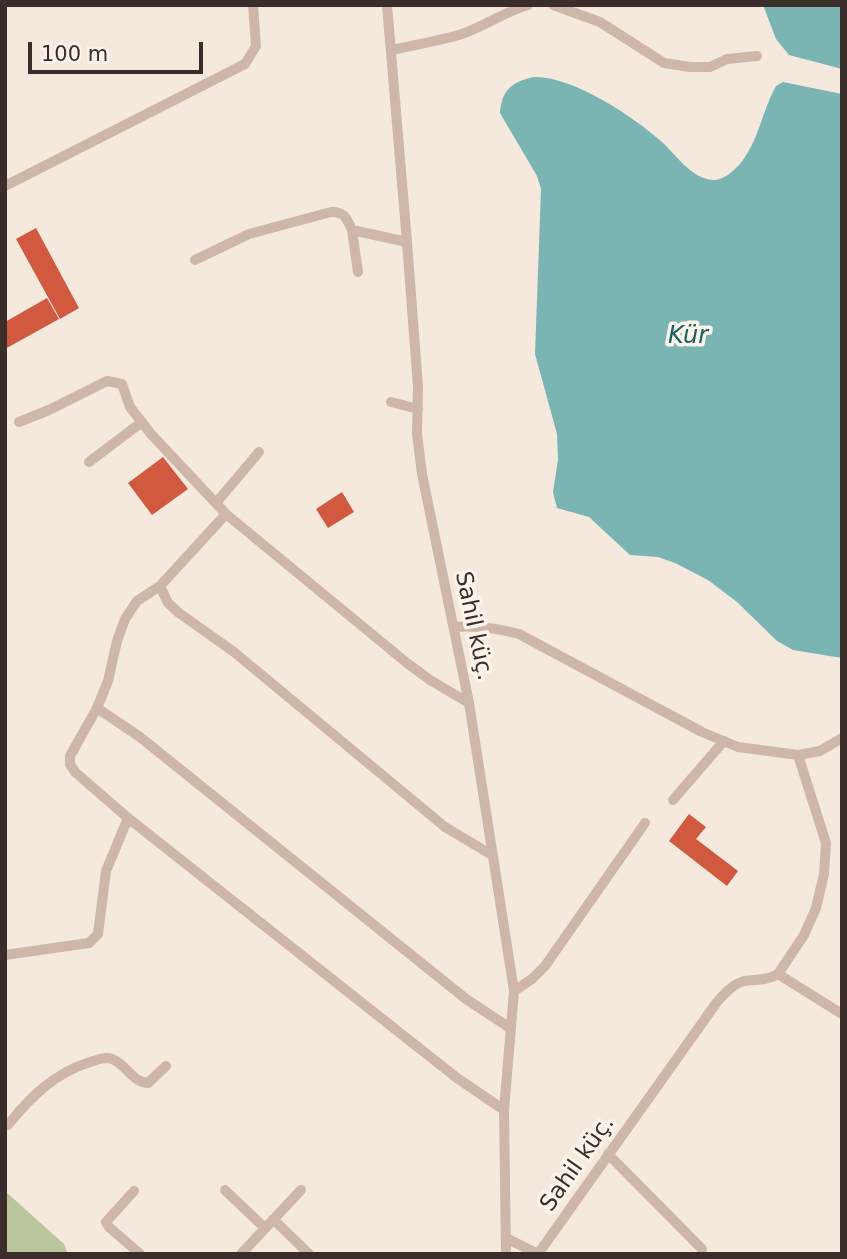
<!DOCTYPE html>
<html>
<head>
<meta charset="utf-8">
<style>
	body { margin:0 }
	#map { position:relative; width:847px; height:1259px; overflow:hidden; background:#f5e8dd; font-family:"DejaVu Sans",sans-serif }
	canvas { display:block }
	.frame { position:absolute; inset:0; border:7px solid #3b2d29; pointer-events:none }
	.scale { position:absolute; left:28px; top:42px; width:175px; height:32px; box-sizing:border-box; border:4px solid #3b2d29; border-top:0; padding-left:9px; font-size:21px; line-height:24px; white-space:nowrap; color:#3b2d29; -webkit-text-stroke:5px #fcf3eb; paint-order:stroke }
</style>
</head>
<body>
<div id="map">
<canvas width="847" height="1259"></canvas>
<div class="frame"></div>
<div class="scale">100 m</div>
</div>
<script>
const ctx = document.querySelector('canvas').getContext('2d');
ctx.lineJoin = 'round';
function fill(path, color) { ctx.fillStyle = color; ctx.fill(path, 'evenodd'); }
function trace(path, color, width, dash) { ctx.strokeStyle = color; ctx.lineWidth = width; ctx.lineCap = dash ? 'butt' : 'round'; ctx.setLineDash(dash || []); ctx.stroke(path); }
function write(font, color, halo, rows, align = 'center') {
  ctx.font = font + ' "DejaVu Sans",sans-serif'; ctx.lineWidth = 7; ctx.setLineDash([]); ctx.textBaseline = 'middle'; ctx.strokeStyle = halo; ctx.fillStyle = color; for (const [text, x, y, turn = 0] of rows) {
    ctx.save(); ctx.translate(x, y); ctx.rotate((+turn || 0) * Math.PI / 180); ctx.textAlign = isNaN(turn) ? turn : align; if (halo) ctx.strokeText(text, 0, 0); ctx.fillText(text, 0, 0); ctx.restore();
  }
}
const green = new Path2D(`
	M5 1191 64 1244 68 1254H5Z`);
const water = new Path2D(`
	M763 5H842V69L789 55 776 39Z
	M534 77C573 76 634 117 662 142 676 155 692 179 713 180 724 181 737 168 743 160 759 138 763 109 776 86L783 82 842 94V658L793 650 777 641 737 602 708 580 675 563 658 557 630 555 589 517 557 508 553 492 558 460 557 434 535 354 541 189 537 176 500 113C502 89 512 82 534 77Z`);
const building = new Path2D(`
	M36 228 79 308 60 319 16 239Z
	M47 298 59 319 5 349V322Z
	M163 457 188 489 152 515 128 483Z
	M342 492 354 512 328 528 316 509Z
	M689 814 706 827 696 839 738 871 727 886 669 841Z`);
const minor = new Path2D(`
	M387 5 407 242 418 387 417 434 422 474 469 703 514 991 504 1110 506 1254
	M553 5 600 22 664 63 690 67H710L727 59 757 56
	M391 50C414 45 439 41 462 34 485 26 504 12 528 5
	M5 186 245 64 256 46 253 5
	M352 230 358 272
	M195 260 249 234 331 212C344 211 347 219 352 230L407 242
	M391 402 418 409
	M19 422 49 410 107 381 122 384 130 407 151 434 226 514 407 663 430 680 469 703
	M89 462 142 422
	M216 503 259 452
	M226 514 160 586 137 601 125 619 117 641 108 681 97 708 70 756V764L75 772 128 818 457 1078 504 1110
	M160 586 168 603 179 613 234 652 445 827 492 855
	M454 627C477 625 497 628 519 634L702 732 738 747 798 755 820 751 842 738
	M97 708 140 737 466 999 510 1028
	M673 800 724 741
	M5 955 89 943 98 934 106 871 128 818
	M778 974 842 1014
	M514 991 532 979 545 966 645 823
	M5 1125H8C31 1096 55 1073 90 1062 97 1060 105 1056 112 1059 126 1064 132 1082 148 1083L166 1066
	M608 1154 702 1249
	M225 1190 265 1228
	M134 1191 106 1222 109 1227 140 1254
	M273 1219 309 1254
	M506 1238 538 1254
	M241 1254 301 1190
	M538 1254 717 1002C725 993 733 984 744 981 756 979 767 981 778 974L804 935 816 908 824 874 826 843 798 755`);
const streetNames = [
	["Sahil küç.",473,626,78],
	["Sahil küç.",578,1164,-55]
];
const waterNames = [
	["Kür",688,337]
];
fill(green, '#bac69c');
fill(water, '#7ab5b3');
fill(building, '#d05940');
trace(minor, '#ceb7a8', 10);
write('23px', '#3b2d29', '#fcf3eb', streetNames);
write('italic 24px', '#1a6060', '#fcf3eb', waterNames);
</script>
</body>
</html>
